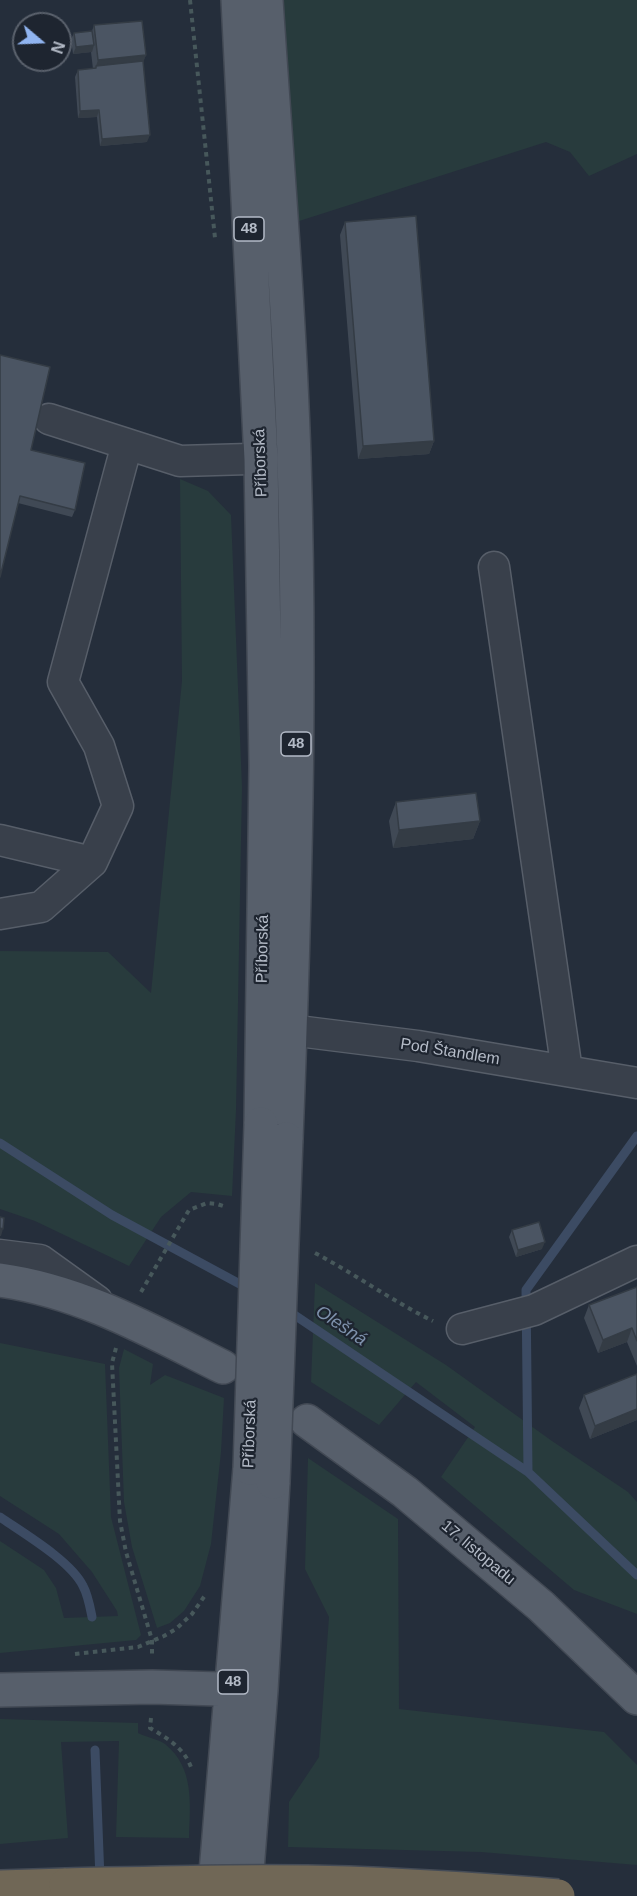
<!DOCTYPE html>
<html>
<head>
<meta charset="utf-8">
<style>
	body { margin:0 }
	#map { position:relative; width:637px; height:1896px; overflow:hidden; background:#252e3b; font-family:Arial,sans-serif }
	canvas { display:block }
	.north { position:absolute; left:12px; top:12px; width:60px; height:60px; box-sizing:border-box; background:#1e2530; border:2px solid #5a616c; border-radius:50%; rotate:109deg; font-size:16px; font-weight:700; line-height:24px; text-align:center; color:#b4bbc7 }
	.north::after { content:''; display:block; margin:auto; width:21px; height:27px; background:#90b4f0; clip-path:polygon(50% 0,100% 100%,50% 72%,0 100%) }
</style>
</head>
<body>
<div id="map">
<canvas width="637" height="1896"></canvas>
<div class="north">N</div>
</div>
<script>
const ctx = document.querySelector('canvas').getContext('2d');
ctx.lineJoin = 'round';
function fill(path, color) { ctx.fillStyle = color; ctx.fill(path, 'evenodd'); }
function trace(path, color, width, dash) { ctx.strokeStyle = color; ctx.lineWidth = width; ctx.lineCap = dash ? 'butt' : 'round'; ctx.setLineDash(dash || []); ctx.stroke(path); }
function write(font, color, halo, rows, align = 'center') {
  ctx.font = font + ' Arial,sans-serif'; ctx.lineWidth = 4.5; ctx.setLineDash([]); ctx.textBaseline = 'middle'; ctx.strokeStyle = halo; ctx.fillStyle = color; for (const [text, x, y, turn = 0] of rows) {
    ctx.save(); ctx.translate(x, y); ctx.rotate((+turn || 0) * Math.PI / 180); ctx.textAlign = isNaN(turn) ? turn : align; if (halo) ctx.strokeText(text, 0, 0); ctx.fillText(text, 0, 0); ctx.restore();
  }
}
const green = new Path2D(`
	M280 0H637V154L589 176 570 152 546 142 293 223Z
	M180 479 208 491 231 515 242 787 236 1110 232 1196 191 1192 161 1217 129 1266 35 1221 0 1209V951L108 952 151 993 182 681Z
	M315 1283 446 1365 552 1441 628 1492 637 1502V1614L574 1590 441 1477 475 1427 416 1382 379 1425 311 1382Z
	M0 1343 105 1364 111 1517 141 1635 136 1640 0 1653V1541L44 1570 56 1588 64 1618 118 1616 117 1611 92 1572 59 1534 0 1496Z
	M124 1349 153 1364 150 1385 165 1375 224 1398 221 1452 211 1544 200 1586 184 1611 170 1623 157 1628 132 1547 124 1502 119 1368Z
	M308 1458 398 1519 399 1709 604 1732 637 1765V1865L481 1852 288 1847 289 1802 319 1757 329 1617 305 1569Z
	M0 1719 138 1723V1733C146 1737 158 1739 165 1744 195 1768 190 1805 189 1838L116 1837 119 1741 61 1742 68 1838 0 1844Z`);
const stream = new Path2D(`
	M0 1143 112 1215 249 1289
	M287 1310 528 1472 637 1575
	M528 1472 526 1290 637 1136
	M0 1517C23 1533 71 1561 83 1586 88 1595 90 1607 92 1617
	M95 1750 100 1879`);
const path = new Path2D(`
	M190 0 215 238
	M315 1253C355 1274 392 1301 433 1321
	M141 1292 189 1210 207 1203 217 1204 226 1207
	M116 1348 112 1363 120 1521 126 1552 152 1640V1657
	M75 1654 138 1647 164 1636 176 1629 192 1614 206 1594
	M151 1718 150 1728C167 1738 184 1748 191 1767`);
const minor = new Path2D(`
	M49 419 127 444
	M494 567 567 1071
	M0 840 92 862
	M0 914 41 907 92 862 118 806 99 746 63 682 127 444 180 461 284 458
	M266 1028 290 1030 418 1046 637 1083
	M0 1255 40 1260 97 1301
	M462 1329 534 1310 637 1261`);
const major = new Path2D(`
	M238 0 261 459 266 766 261 1124
	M266 0C276 152 289 305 294 458 301 685 295 912 286 1139
	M0 1280C81 1291 151 1331 223 1367
	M307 1421 405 1492 541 1606 637 1698
	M0 1690 152 1687 253 1690
	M214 1896 250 1468
	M245 1896 261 1690 273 1482`);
const highway = new Path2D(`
	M0 1887 66 1885`);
const majorBridge = new Path2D(`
	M250 1468 261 1124
	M273 1482 286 1139`);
const highwayBridge = new Path2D(`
	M66 1885C160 1883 255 1880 349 1883 419 1886 489 1890 558 1896`);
const wall = new Path2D(`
	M94 25 146 55 143 61 147 142 100 146 97 117 78 118 75 77 78 70 93 69 91 52 73 54 71 39 74 33 92 31Z
	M345 222 434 441 429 454 358 459 340 235Z
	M31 450 75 510 72 517 18 503Z
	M396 802 480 821 473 839 393 848 389 821Z
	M512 1230 542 1249 516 1257 509 1237Z
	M637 1287V1366L627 1342 598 1353 584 1318 589 1305Z
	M637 1374V1420L590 1439 579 1408 584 1395Z`);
const shadedWall = new Path2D(`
	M94 45 92 52 73 54 76 47Z
	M146 55 141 68 96 66 98 60Z
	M99 110 97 117 78 118 80 111Z
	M150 135 147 142 100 146 102 139Z
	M434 441 429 454 358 459 363 446Z
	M480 821 473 839 393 848 399 830Z
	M0 1228 3 1229 1 1236H0Z
	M545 1242 542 1249 516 1257 518 1250Z
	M632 1328 627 1342 598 1353 603 1340Z
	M637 1409V1420L590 1439 595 1426Z`);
const building = new Path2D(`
	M142 21 146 55 98 60 94 25Z
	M92 31 94 45 76 47 74 33Z
	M143 61 150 135 102 139 99 110 80 111 78 70 96 68V66Z
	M416 216 434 441 363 446 345 222Z
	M0 355 50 367 31 450 85 463 75 510 20 496 0 577Z
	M476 793 480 821 399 830 396 802Z
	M0 1217 4 1218 3 1229 0 1228Z
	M539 1222 545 1242 518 1250 512 1230Z
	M637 1287V1341L632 1328 603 1340 589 1305Z
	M637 1374V1409L595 1426 584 1395Z`);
const shields = [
	[249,229,30],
	[296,744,30],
	[233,1682,30]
];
const shieldNames = [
	["48",249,229],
	["48",296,744],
	["48",233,1682]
];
const streetNames = [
	["Příborská",261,463,-92],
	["Příborská",263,949,-89],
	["Pod Štandlem",450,1052,9],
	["Příborská",250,1434,-88],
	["17. listopadu",478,1553,40]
];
const waterNames = [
	["Olešná",341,1326,34]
];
fill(green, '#283b3d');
trace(stream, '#3c4b63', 9);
trace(minor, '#575e69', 33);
trace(major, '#424954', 36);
trace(highway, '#444b56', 36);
trace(path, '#47585b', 4, [4.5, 4.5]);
trace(minor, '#39404b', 30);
trace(major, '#575f6b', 33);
trace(highway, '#706756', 33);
trace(majorBridge, '#424954', 36, []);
trace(highwayBridge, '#444b56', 36, []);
trace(majorBridge, '#575f6b', 33);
trace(highwayBridge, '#706756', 33);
fill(wall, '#404955');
fill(shadedWall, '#343c45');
fill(building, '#4b5563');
trace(building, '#343c45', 1.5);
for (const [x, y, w] of shields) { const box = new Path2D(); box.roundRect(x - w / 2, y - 12, w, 24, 4.5); ctx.fillStyle = '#1e2530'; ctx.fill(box); trace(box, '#b4bbc7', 1.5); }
write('bold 15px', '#b4bbc7', null, shieldNames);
write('16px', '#b4bbc7', '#1e2530', streetNames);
write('italic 18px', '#7e91ac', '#1e2530', waterNames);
</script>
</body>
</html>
